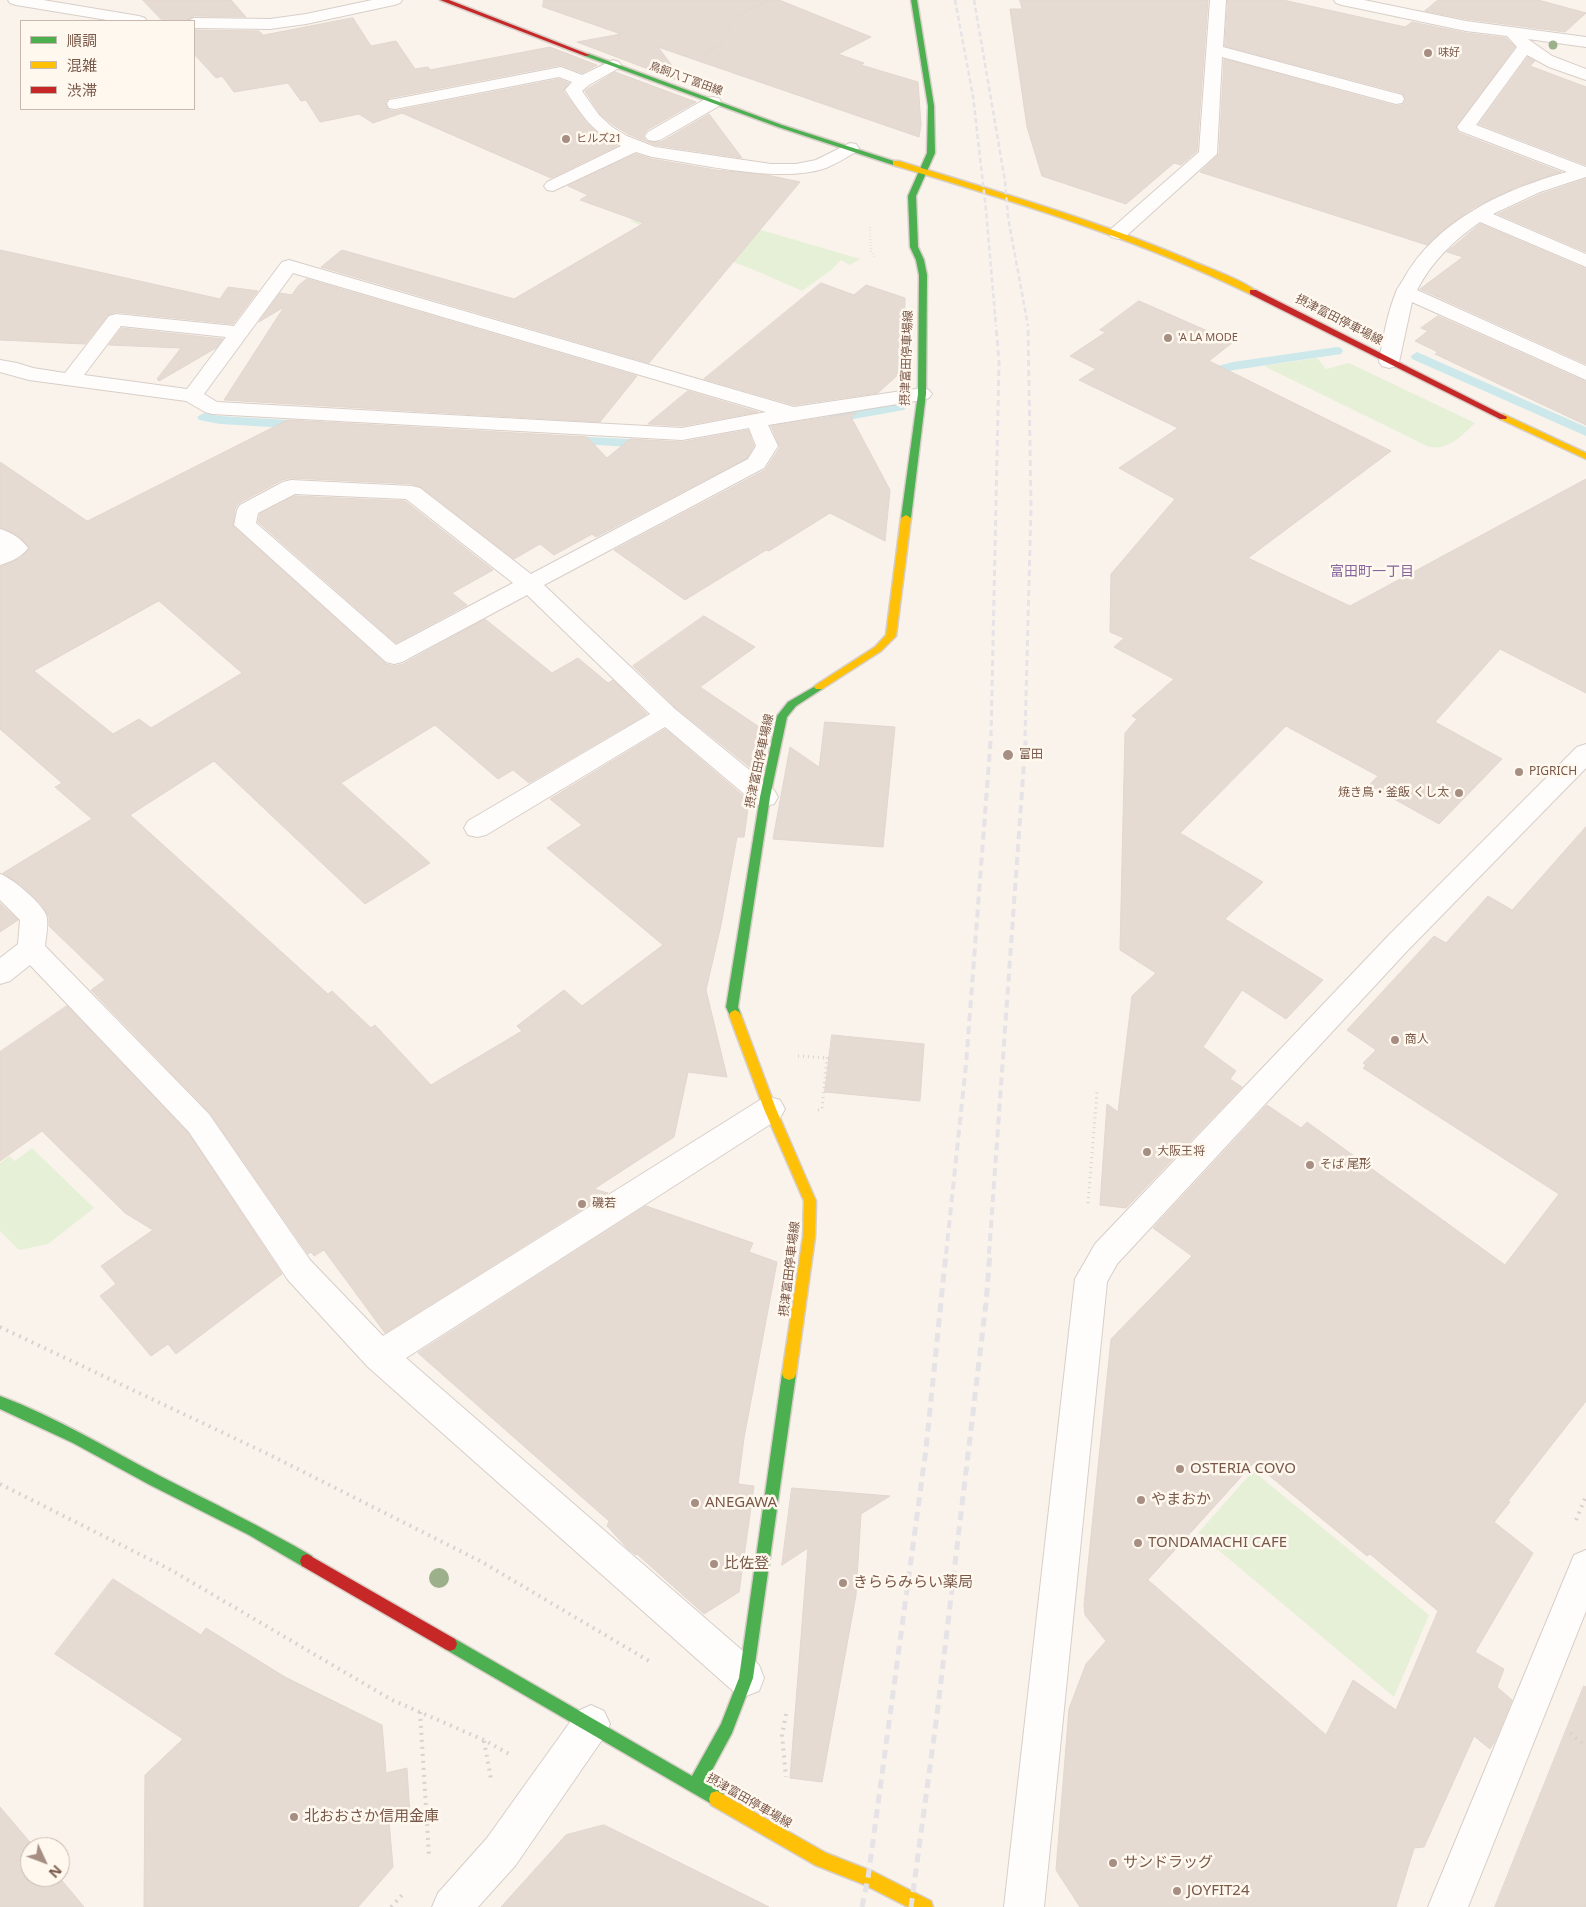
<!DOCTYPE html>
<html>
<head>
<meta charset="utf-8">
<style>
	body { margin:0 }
	#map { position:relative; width:1586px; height:1907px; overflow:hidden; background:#f9f3ec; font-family:"Noto Sans","Noto Sans JP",sans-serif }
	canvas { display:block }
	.legend { position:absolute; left:20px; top:20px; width:175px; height:90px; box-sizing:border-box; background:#fff8ef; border:1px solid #c9b8ad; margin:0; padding:6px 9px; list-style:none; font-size:15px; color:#795849 }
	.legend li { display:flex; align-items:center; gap:10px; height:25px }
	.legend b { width:25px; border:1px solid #c9b8ad }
	.north { position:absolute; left:20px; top:1837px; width:50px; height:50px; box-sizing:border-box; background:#fff8ef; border:1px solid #c9b8ad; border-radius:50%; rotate:133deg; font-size:14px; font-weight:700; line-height:20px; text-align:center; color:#795849 }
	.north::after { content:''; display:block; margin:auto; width:18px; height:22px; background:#a68e82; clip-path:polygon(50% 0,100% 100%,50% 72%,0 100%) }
</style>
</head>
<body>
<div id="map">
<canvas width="1586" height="1907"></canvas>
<ul class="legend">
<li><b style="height:6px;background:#4caf50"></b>順調</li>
<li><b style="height:6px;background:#ffc107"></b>混雑</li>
<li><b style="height:6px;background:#c62828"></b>渋滞</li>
</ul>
<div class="north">N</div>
</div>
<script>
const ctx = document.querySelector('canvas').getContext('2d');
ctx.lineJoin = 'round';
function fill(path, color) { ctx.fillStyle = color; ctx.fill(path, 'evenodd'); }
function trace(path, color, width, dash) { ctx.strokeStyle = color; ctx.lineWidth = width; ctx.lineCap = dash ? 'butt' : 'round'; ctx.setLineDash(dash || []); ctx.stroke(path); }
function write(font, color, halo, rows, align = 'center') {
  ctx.font = font + ' "Noto Sans","Noto Sans JP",sans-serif'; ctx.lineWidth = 5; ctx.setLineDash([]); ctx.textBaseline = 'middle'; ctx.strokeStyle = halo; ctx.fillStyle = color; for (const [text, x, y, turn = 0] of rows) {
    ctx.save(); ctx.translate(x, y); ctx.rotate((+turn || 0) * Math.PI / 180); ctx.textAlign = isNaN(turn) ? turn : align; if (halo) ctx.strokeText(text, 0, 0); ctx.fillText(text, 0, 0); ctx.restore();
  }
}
const green = new Path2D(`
	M650 209 700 212 860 259 850 265 841 260 831 270 802 291 759 272 630 221Z
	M1317 358 1326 369 1349 363 1475 423C1461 436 1450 450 1429 447L1264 366Z
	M32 1148 94 1208 48 1244 19 1250 0 1231V1163L9 1156 15 1161Z
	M1253 1471 1429 1615 1394 1697 1198 1533Z`);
const stream = new Path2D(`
	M1337 347 1341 348 1343 351 1341 354 1234 370 1203 378 1197 374 1198 371 1233 362Z
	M1417 352 1586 427V436L1412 359 1411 356Z
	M899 403 906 407 904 410 831 423 824 419 831 415Z
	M204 413 220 416 305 421 312 425 305 429 220 424 199 420 197 417Z
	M568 436 649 440 656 444 649 448 563 443 561 440 563 437Z`);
const building = new Path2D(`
	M143 0H231L246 17 194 16 185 21H163Z
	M544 0H779L871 37 838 54 864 63 861 65 918 82 921 125 919 137 658 47 685 83 577 42 621 34 543 7Z
	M1020 0H1208L1197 151 1181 165 1174 163 1126 204 1042 176 1027 127 1010 9H1022Z
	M1228 0H1283L1405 27 1412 22 1466 33 1506 38 1515 47 1456 128 1459 133 1561 172 1519 186 1473 208 1452 223 1427 245 1200 172 1219 154 1224 59 1396 106 1402 105 1406 100 1402 93 1225 46Z
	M1438 0H1538L1586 13 1565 32 1466 19 1425 11Z
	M353 18 371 46 396 41 415 69 428 67 430 70 550 47 597 65 582 73 561 65 389 98 385 103 389 110 395 111 559 79 569 83 563 91 587 123 601 136 617 146 551 178 402 113 373 123 359 114 320 122 306 100 301 101 288 83 234 92 222 76 216 78 194 54V30L259 31 263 35Z
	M1528 57 1535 61 1530 66 1586 87V165L1479 124Z
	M615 72 696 102 647 130 643 136 646 141 661 142 709 114 742 158 655 145 628 134 613 125 600 114 585 91Z
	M636 154 652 159 716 170 767 175 800 182 649 363 321 267 342 250 514 299 644 223 580 200 588 195 568 186Z
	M1586 179V252L1498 214 1541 194Z
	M1480 224 1586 269V364L1420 289 1463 257 1447 252Z
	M0 250 220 299 228 287 258 291 233 324 116 312 108 315 85 344 0 340Z
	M307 279 637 376 600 422 224 400 284 307 259 322 280 293 292 295 298 286Z
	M821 283 854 295 866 285 905 298 903 370 878 393 794 405 704 379Z
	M1139 301 1233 342 1209 361 1391 451 1248 558 1350 606 1586 479V693L1500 649 1435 722 1502 759 1439 824 1369 785 1378 776 1286 726 1180 833 1263 882 1225 919 1323 980 1286 1019 1242 990 1203 1047 1236 1071 1230 1079 1242 1087 1126 1208 1100 1205 1107 1104 1118 1112 1132 996 1156 973 1120 950 1125 733 1137 719 1132 716 1174 679 1114 647 1124 638 1110 632 1111 574 1175 499 1119 468 1178 428 1079 380 1096 369 1070 356 1106 332 1100 330Z
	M1438 316 1586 382V425L1435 354 1438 352 1415 341 1428 331 1421 328Z
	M122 328 223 339 216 348 159 381 157 379 181 348 109 345Z
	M688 391 758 412 682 426 648 424Z
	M856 413 851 417 890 490 885 541 830 513 769 551 766 550 685 600 614 550 765 470 780 447 771 426Z
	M288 420 587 437 607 458 630 439 682 442 748 430 754 446 747 458 596 537 592 534 554 555 540 544 514 559 421 487 412 484 291 478 282 480 239 503 235 509 233 526 386 664 394 666 403 664 485 619 552 673 578 658 608 683 613 680 647 714 529 783 513 770 498 779 435 725 341 783 430 863 365 904 214 761 130 815 328 994 332 991 371 1028 375 1025 431 1085 522 1031 517 1026 564 990 582 1006 663 945 547 848 582 825 550 799 665 729 749 801 744 837H737L721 925 706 990 727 1077 688 1072 674 1137 594 1189 608 1193 385 1333 324 1250 314 1256 311 1252 308 1254 210 1113 91 990 105 980 49 926V917L42 905 21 885 3 873 92 819 55 787 62 783 0 729V567L20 558 30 548 17 535 0 527V462L87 521ZM159 601 242 673 151 728 139 719 113 734 34 671Z
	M295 496 405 501 493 570 452 593 467 605 396 643 258 522 260 514Z
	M704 616 755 647 700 687 765 731 756 772 676 708 633 666Z
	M825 722 895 727 883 847 773 839 790 747 819 767Z
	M1586 827V1401L1508 1501 1510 1502 1494 1522 1533 1553 1475 1652 1504 1669 1497 1687 1512 1700 1495 1741 1490 1749 1474 1736 1424 1847 1414 1848 1396 1907H1080L1056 1870 1069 1709 1086 1664 1106 1641 1085 1615 1084 1605 1111 1339 1192 1256 1153 1228 1267 1105 1301 1128 1307 1122 1505 1265 1559 1194 1363 1068 1366 1065 1363 1063 1376 1050 1347 1030 1434 936 1446 943 1488 896 1512 910ZM1254 1463 1367 1556 1370 1554 1438 1611 1396 1710 1353 1680 1326 1735 1148 1580Z
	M0 903 18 920 0 932Z
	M67 1006 188 1133 282 1274 176 1354 168 1344 151 1356 100 1296 116 1284 101 1266 153 1230 125 1213 42 1131 0 1161V1052Z
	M832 1035 924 1044 920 1101 825 1092Z
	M646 1206 753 1243 749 1252 777 1262 744 1438 738 1484 754 1486 739 1592 704 1614 637 1554 636 1555 628 1549 607 1526 609 1521 418 1353Z
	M792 1488 890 1496 861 1514 856 1595 822 1782 790 1778 808 1548 782 1565Z
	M113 1579 201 1635 206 1628 285 1677 382 1725 386 1773 407 1768 410 1817 389 1821 393 1867 358 1907H144L145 1775 183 1739 55 1654Z
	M1584 1686 1586 1687V1907H1495Z
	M0 1807 34 1847H30V1877H59L84 1907H0Z
	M604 1825 769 1907H501L566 1835Z`);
const pathFar2 = new Path2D(`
	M702 56 721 44 732 23 741 14 768 0
	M870 227 871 251 875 257`);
const pathFar1 = new Path2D(`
	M798 1056 829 1058
	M818 1110 822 1109 827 1057
	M1088 1203 1097 1092`);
const path = new Path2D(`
	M0 1327 270 1455 482 1562 649 1661
	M0 1484 171 1570 392 1700 484 1740 509 1754
	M1576 1520 1586 1496
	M420 1712 429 1856
	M786 1714 782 1735 786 1777
	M1570 1733 1586 1746
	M484 1741 491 1779
	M391 1907 403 1894`);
const street = new Path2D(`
	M8 0H43L139 16 145 18 147 21H113L16 5 10 3Z
	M372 0H402L400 3 394 5 306 24 270 29 194 28V21H187L194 18 270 19 306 14Z
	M1210 0H1226L1223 47 1402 95 1404 99 1402 103 1396 104 1222 57 1217 154 1125 237 1118 239 1111 237 1109 233 1111 229 1199 152Z
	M1334 0H1364L1466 21 1586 37V47L1528 39 1552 56 1586 69V80L1549 67 1527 55 1476 125 1586 167V177L1540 192 1493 214 1586 254V267L1480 222C1453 241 1432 261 1417 290L1586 366V380L1412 302 1399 362 1396 366 1389 368 1382 366 1379 362C1383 339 1387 314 1396 292 1397 288 1401 284 1403 280 1436 220 1505 189 1567 172L1460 131 1457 127 1517 47 1507 36 1466 31 1342 5 1336 3Z
	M613 60 619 62 621 65 619 68 589 85 582 91 599 115 612 127 627 136 655 147 771 164H796L816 160 850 143 856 144 859 148 856 152C847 157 836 164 826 168 780 184 701 164 652 157L636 152 553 191 547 190 544 186 547 182 621 146C592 132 582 115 565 90L572 82 559 77 395 109 389 108 387 104 389 100 395 99 561 67 582 75Z
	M713 97 719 98 721 102 719 106 660 140 654 141 648 140 645 136 648 132 707 98Z
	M289 260 794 407 922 388 929 390 932 394 929 398 922 400 768 425 778 446 764 468 544 585 675 709 774 790 778 797 774 804 765 806 756 804 665 727 486 835 477 837 468 835 464 828 468 821 650 714 527 595 402 662 394 664 386 662 234 525 237 510 240 505 283 482 291 480 412 486 420 488 531 574 748 459 756 446 749 428 682 440 212 414 205 412 186 401 29 380 0 372V360L17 363 33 368 65 373 109 316 116 314 234 326 282 262ZM293 273 766 412 682 428 217 402 204 394ZM121 326 226 337 187 389 84 375ZM295 494 406 499 513 583 396 645 256 523 258 513Z
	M0 529C11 532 22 539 28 548 22 557 10 562 0 565Z
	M1586 744V768L1408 950 1117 1264 1107 1282 1044 1907H1004L1075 1279 1095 1244 1388 936 1577 747Z
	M0 874C11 877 46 906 47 918 48 927 46 937 45 946L209 1114 310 1260 383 1336 760 1100 770 1097 780 1100 785 1109 780 1118 406 1358 759 1665 764 1678 759 1691 746 1696 733 1691 368 1367 288 1280 189 1132 30 965 10 981 0 984V958L18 944 20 920 0 900Z
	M1586 1550V1611L1468 1907H1428L1574 1555Z
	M591 1705 604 1711 610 1724 604 1737 515 1866 478 1907H432L438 1893 487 1838 578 1711Z`);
const fast = new Path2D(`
	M911 0H917L934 106 935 153 916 196 918 247 924 260 927 275 926 394 911 518 906 521 901 518 918 394 919 275 916 260 910 247 908 196 927 153 928 106Z
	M585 54H589L782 125 900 163 893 165 778 127 585 56Z
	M819 684 824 687 822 689 796 706 787 717 770 797 738 1007 741 1015 739 1018H731L726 1007 760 797 777 716 788 702Z
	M789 1368 794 1370 796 1374 753 1678 732 1733 705 1783 723 1793 725 1799 723 1805 717 1807 445 1649 443 1644 445 1639 450 1637 455 1639 692 1776 721 1724 739 1678 782 1374 784 1370Z
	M0 1396C56 1417 107 1448 160 1476 211 1502 262 1527 312 1556L314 1561 312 1566 307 1568 302 1566 249 1535 150 1485 73 1443 0 1409Z`);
const slow = new Path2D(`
	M893 161H899C997 192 1097 220 1192 261 1208 268 1245 281 1257 292L1250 294C1136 238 1015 202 893 165Z
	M1503 414 1586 453V459L1500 419 1499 417Z
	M906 515 911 518 896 636 881 651 822 689H816L814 687 816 685 875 647 886 635 901 518Z
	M735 1010 739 1012 741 1015 776 1109 816 1201 815 1237 796 1374 794 1378 789 1380 784 1378 782 1374 803 1237 804 1201 764 1109 729 1015 731 1012Z
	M717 1791 826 1853 874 1872 931 1901 933 1907H908L863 1884 815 1865 711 1805 709 1799 711 1793Z`);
const jam = new Path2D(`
	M440 0H449L590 55 585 56Z
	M1250 290H1256L1507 417 1506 419H1500L1250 294Z
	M307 1554 455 1639 457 1644 455 1649 450 1651 445 1649 302 1566 300 1561 302 1556Z`);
const railFar3 = new Path2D(`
	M955 0 973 96 986 210 996 326
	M974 0 1005 181 1008 217 1028 326`);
const railFar2 = new Path2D(`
	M991 736 999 363 996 325
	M1025 736 1031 507 1028 325`);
const railFar1 = new Path2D(`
	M946 1254 966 1065 991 735
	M989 1254 1026 735`);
const rail = new Path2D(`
	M862 1907 868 1878 926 1449 946 1253
	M911 1907 937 1715 986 1303 990 1253`);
const trees = [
	[1553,45,4.5],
	[439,1578,10]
];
const markers = [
	[1428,53,5,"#a68e82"],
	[566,139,5,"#a68e82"],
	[1168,338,5,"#a68e82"],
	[1008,755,6,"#a68e82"],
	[1519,772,5,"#a68e82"],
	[1459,793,5,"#a68e82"],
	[1395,1040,5,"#a68e82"],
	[1147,1152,5,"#a68e82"],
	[1310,1165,5,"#a68e82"],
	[582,1204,5,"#a68e82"],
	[1180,1469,5,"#a68e82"],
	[1141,1500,5,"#a68e82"],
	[695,1503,5,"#a68e82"],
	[1138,1543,5,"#a68e82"],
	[714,1564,5,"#a68e82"],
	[843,1583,5,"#a68e82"],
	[294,1817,5,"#a68e82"],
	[1113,1863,5,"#a68e82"],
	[1177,1891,5,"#a68e82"]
];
const farPoinames = [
	["味好",1438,53],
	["ヒルズ21",576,139],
	["'A LA MODE",1178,338]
];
const farStreetnames = [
	["鳥飼八丁富田線",686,79,20]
];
const streetNames = [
	["摂津富田停車場線",1339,320,27],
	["摂津富田停車場線",907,358,-88],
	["摂津富田停車場線",760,761,-78],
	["摂津富田停車場線",790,1269,-83],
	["摂津富田停車場線",749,1801,30]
];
const poiNames = [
	["富田",1019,755],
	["PIGRICH",1529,772],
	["焼き鳥・釜飯 くし太",1449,793,"right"],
	["商人",1405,1040],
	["大阪王将",1157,1152],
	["そば 尾形",1320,1165],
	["磯若",592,1204]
];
const neighbourhoodNames = [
	["富田町一丁目",1372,572]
];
const nearPoinames = [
	["OSTERIA COVO",1190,1469],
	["やまおか",1151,1500],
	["ANEGAWA",705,1503],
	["TONDAMACHI CAFE",1148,1543],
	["比佐登",724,1564],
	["きららみらい薬局",853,1583],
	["北おおさか信用金庫",304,1817],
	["サンドラッグ",1123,1863],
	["JOYFIT24",1187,1891]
];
fill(green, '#e6f0d6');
fill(stream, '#cde8ea');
fill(building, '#e6dbd3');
trace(building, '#e2d6ce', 1);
trace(street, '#d8cec8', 2);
trace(fast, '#d8cec8', 3);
trace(slow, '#d8cec8', 3);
trace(jam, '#d8cec8', 3);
trace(pathFar2, '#dbd2cd', 2, [0.5, 2.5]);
trace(pathFar1, '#dbd2cd', 3, [1, 4]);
trace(path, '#dbd2cd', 4, [2, 5]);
fill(street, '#fefdfc');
fill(fast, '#4caf50');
fill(slow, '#ffc107');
fill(jam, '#c62828');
trace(railFar3, '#e5e3e5', 2.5, [5, 3]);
trace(railFar2, '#e5e3e5', 3, [6, 4]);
trace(railFar1, '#e5e3e5', 4, [8, 5]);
trace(rail, '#e5e3e5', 5, [9, 6]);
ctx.fillStyle = '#9db08c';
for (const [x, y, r] of trees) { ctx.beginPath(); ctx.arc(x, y, r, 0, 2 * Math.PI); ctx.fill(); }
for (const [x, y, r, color] of markers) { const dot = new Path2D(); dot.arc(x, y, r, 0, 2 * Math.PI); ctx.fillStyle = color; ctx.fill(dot); trace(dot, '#fff8ef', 2); }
write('11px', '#795849', '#fff8ef', farPoinames, 'left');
write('11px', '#795849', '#fff8ef', farStreetnames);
write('12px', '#795849', '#fff8ef', streetNames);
write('12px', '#795849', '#fff8ef', poiNames, 'left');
write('14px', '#87659d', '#fff8ef', neighbourhoodNames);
write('15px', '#795849', '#fff8ef', nearPoinames, 'left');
</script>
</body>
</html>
